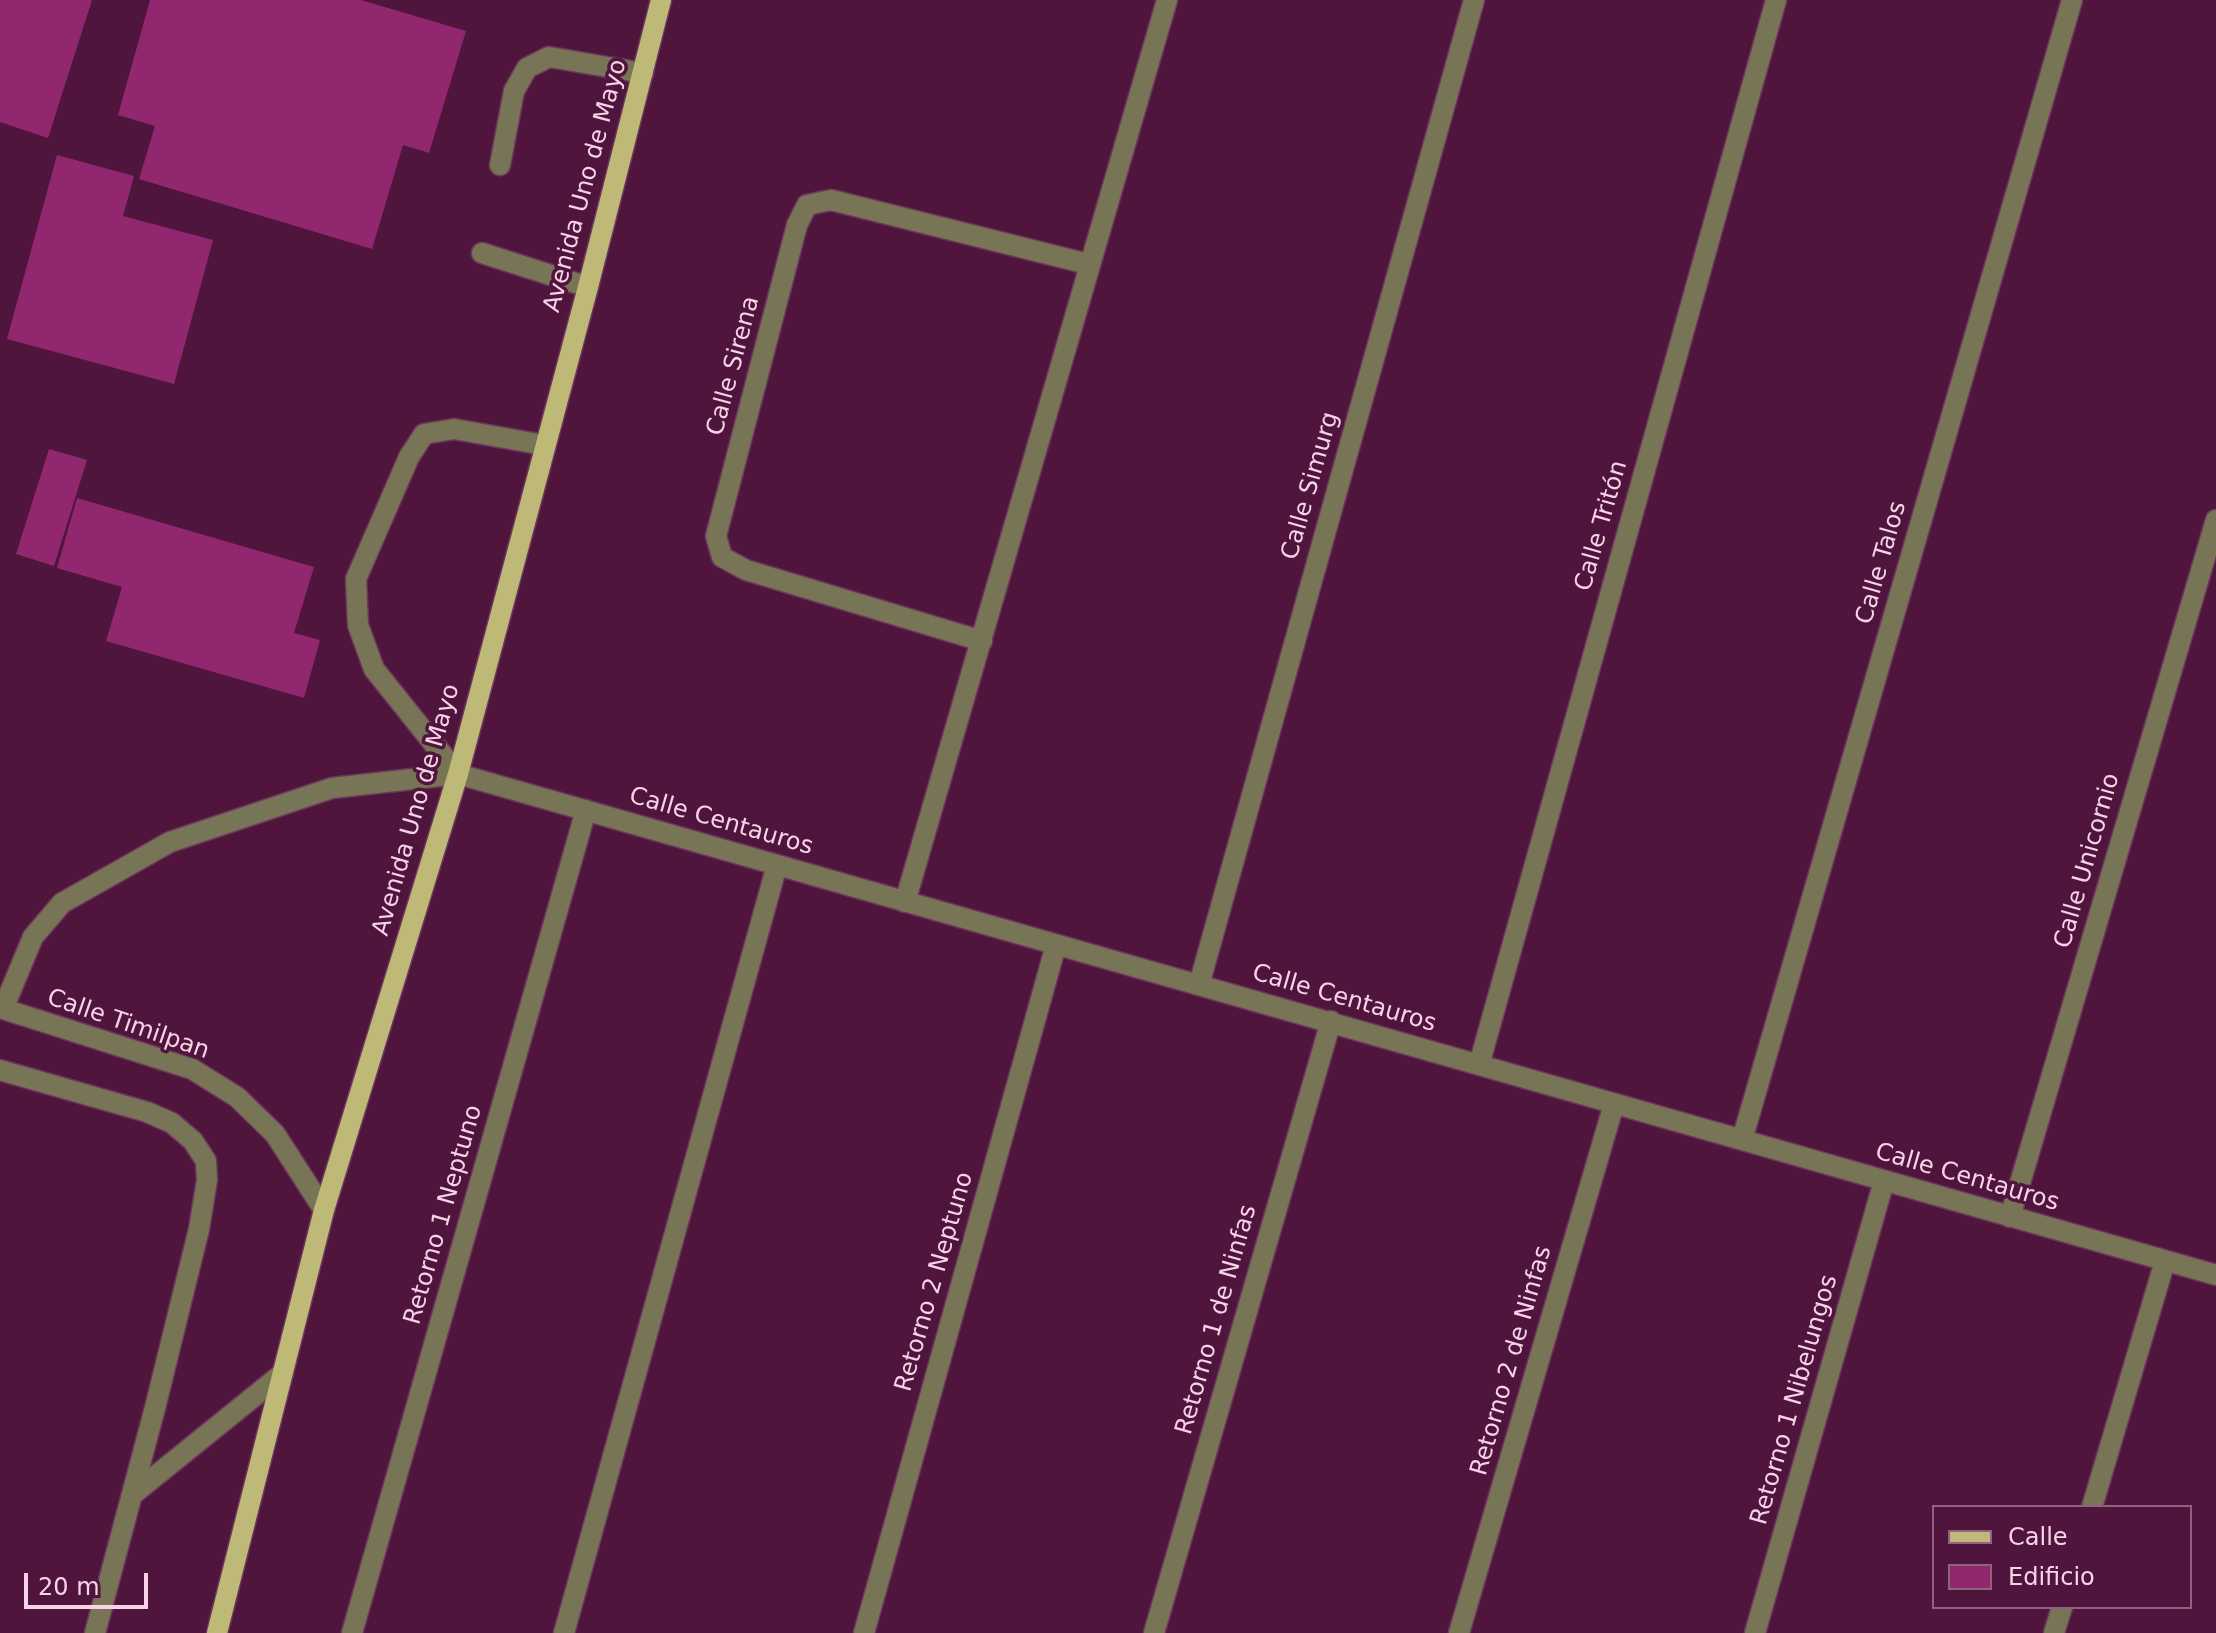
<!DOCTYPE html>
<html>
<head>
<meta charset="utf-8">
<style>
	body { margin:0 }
	#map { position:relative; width:2216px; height:1633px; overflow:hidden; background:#4f153c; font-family:"DejaVu Sans",sans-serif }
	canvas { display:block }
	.legend { position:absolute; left:1932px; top:1505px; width:260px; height:104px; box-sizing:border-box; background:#4f153c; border:2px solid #936180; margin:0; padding:10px 14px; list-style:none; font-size:24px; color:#f8d3e7 }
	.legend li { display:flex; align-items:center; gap:16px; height:40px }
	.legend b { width:40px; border:2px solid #936180 }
	.scale { position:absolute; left:24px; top:1573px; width:124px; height:36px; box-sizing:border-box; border:4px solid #f8d3e7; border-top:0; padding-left:10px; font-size:24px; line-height:28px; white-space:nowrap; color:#f8d3e7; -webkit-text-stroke:6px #4f153c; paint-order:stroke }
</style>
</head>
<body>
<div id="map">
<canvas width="2216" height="1633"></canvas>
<ul class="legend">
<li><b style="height:10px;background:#bfb978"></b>Calle</li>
<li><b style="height:22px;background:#91286f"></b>Edificio</li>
</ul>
<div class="scale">20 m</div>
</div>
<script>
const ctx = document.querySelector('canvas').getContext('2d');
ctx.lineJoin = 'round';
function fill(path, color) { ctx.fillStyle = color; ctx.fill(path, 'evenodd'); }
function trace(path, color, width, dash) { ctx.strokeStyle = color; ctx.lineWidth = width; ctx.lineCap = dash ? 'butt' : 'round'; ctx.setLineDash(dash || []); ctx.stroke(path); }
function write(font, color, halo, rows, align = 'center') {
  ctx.font = font + ' "DejaVu Sans",sans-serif'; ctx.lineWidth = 7; ctx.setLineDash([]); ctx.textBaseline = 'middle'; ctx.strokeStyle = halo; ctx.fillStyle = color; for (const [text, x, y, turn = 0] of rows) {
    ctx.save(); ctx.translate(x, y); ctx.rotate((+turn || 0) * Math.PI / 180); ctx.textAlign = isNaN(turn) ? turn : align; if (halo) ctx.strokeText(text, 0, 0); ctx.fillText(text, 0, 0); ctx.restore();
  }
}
const building = new Path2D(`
	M0 0H92L48 138 0 122Z
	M150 0H361L466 31 429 153 403 145 372 249 139 179 155 126 118 115Z
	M57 155 134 176 123 216 213 240 174 384 7 339Z
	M49 449 87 460 54 566 16 554Z
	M77 498 314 567 294 633 320 640 304 698 106 641 122 587 57 568Z`);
const minor = new Path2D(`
	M500 165 514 91 527 68 549 57 643 73
	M482 253 588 287
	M982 641 746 570 722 557 716 536 797 225 807 205 831 200 1088 264
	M458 774 374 669 358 625 356 579 409 457 424 434 454 429 544 445
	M905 902 1167 0
	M1199 985 1474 0
	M0 1008 192 1069 237 1097 275 1134 324 1210
	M3 1009 33 937 62 903 170 842 332 788 458 774 2216 1275
	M1479 1065 1776 0
	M0 1070 147 1112 172 1123 193 1141 206 1161 207 1180 199 1229 155 1408 95 1633
	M1742 1140 2072 0
	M2010 1217 2216 520
	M132 1495 283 1373
	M2092 1507 2165 1261
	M352 1633 586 810
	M564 1633 777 865
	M864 1633 1056 945
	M1154 1633 1331 1021
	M1459 1633 1614 1104
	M1755 1633 1884 1181
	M2054 1633 2062 1607`);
const major = new Path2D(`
	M217 1633 324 1210 458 774 588 287 661 0`);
const streetNames = [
	["Avenida Uno de Mayo",586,186,-75],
	["Calle Sirena",734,366,-75],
	["Calle Simurg",1311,486,-74],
	["Calle Tritón",1602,526,-74],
	["Calle Talos",1882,563,-74],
	["Avenida Uno de Mayo",417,810,-74],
	["Calle Centauros",721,822,16],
	["Calle Unicornio",2088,861,-74],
	["Calle Centauros",1344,999,16],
	["Calle Timilpan",128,1025,19],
	["Calle Centauros",1967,1178,16],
	["Retorno 1 Neptuno",444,1215,-74],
	["Retorno 2 Neptuno",935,1282,-74],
	["Retorno 1 de Ninfas",1217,1320,-74],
	["Retorno 2 de Ninfas",1512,1361,-74],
	["Retorno 1 Nibelungos",1795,1400,-74]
];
fill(building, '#91286f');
trace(minor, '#6d375b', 23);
trace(major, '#6d375b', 23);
trace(minor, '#777556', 20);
trace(major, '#bfb978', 20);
write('24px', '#f8d3e7', '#4f153c', streetNames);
</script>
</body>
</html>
